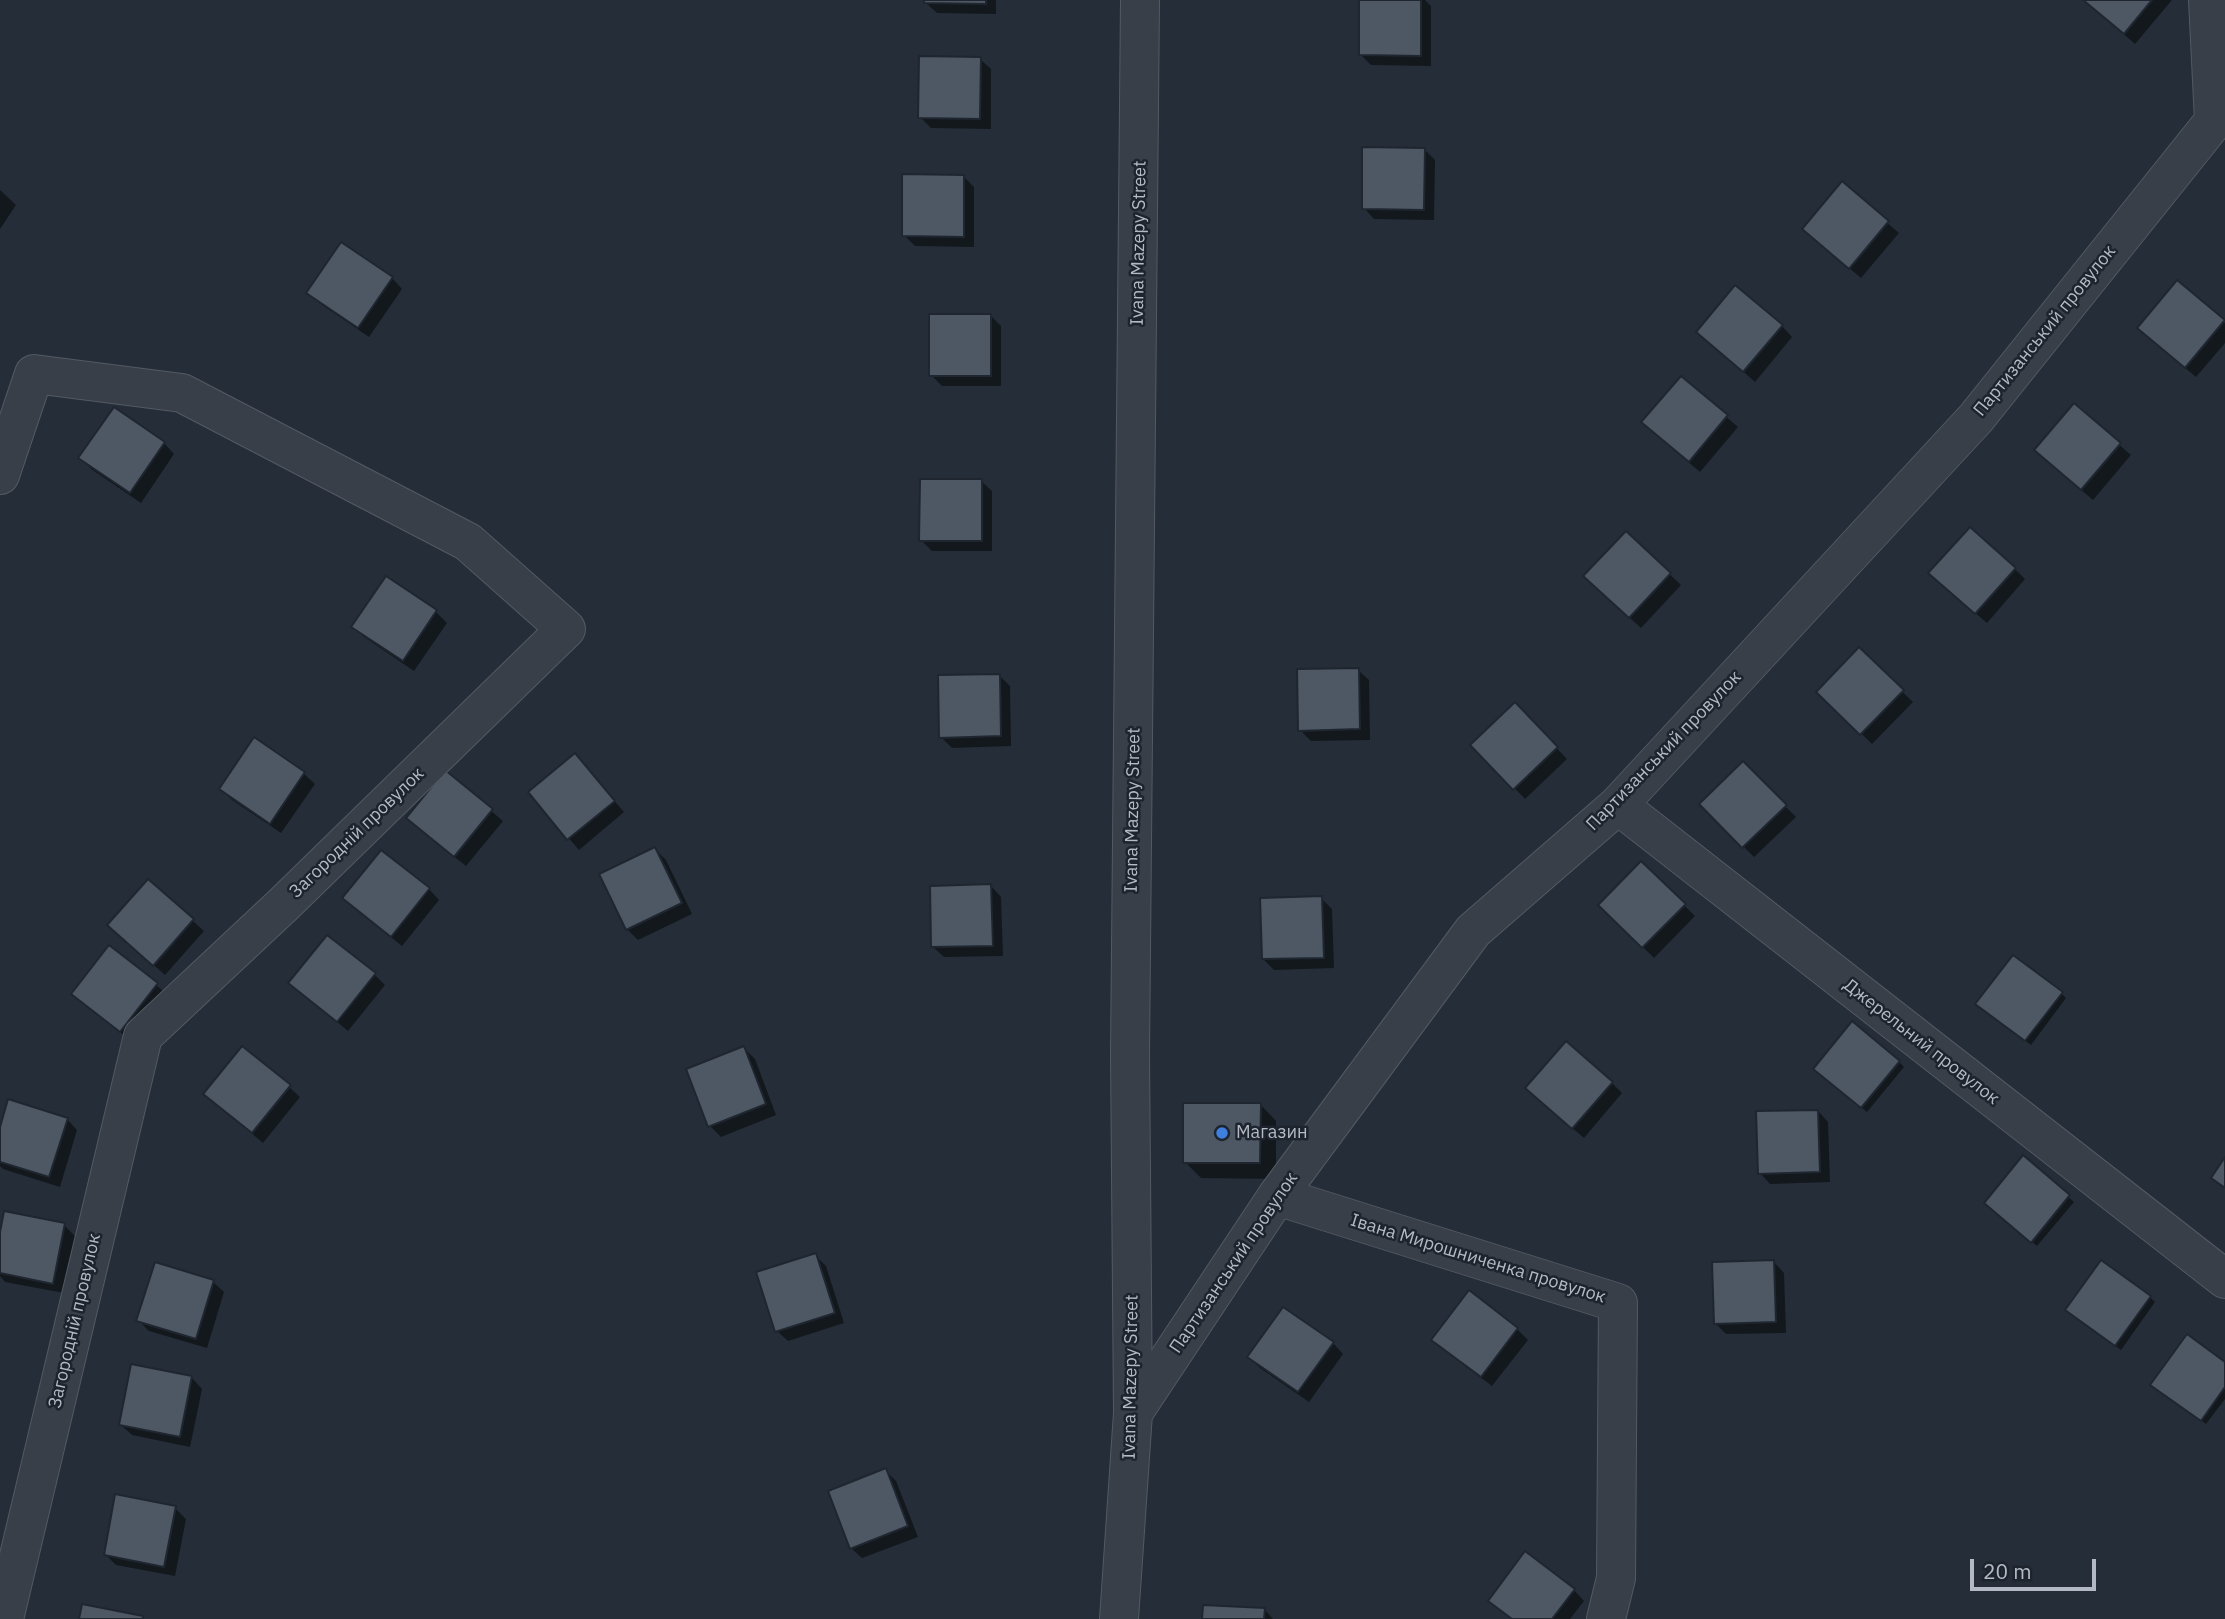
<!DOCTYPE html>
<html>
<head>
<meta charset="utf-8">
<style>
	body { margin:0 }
	#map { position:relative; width:2225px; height:1619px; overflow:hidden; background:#252d38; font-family:"IBM Plex Sans",sans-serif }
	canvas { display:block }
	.scale { position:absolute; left:1970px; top:1559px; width:126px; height:32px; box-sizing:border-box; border:4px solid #b3bac5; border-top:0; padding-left:9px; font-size:21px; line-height:24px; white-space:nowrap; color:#b3bac5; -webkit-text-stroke:5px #1d242e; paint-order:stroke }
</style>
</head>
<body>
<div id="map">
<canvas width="2225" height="1619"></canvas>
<div class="scale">20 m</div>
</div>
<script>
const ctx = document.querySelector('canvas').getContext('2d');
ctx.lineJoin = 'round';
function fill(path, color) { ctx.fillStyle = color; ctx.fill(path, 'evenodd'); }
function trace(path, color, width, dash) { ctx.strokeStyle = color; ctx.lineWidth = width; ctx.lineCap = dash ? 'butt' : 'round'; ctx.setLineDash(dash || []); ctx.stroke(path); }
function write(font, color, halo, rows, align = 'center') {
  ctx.font = font + ' "IBM Plex Sans",sans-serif'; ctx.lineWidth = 5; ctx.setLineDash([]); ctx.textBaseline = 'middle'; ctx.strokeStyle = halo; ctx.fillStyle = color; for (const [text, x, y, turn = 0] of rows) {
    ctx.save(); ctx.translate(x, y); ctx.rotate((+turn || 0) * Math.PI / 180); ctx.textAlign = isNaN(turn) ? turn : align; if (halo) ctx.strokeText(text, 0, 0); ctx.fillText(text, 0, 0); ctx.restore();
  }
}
const shadow = new Path2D(`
	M926 0H996V14L937 13 926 3Z
	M1361 0H1425L1431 6V66L1371 65 1360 54Z
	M2084 0H2172L2135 44Z
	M980 59 991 69V129L931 128 920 117Z
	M1424 149 1435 160 1434 220 1374 219 1364 208Z
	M963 176 974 187V247L915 246 904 235Z
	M1842 184 1899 233 1861 278 1815 239Z
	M0 190 16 205 0 229Z
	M392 278 402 289 369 337 319 303 309 292Z
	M2177 283 2225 323V343L2196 377 2150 338Z
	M991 316 1001 326V386H942L931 375Z
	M1782 326 1792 337 1755 382 1698 332Z
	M1681 378 1738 427 1700 472 1654 433Z
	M2074 405 2131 455 2093 500 2047 461Z
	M164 443 174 454 141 503 91 469 81 458Z
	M981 481 992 491V551H932L921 540Z
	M1626 533 1681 585 1641 628 1596 587Z
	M2015 569 2025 579 1987 623 1941 584Z
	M386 578 436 612 447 623 414 671 364 637 353 626Z
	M1859 650 1913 702 1872 744 1819 692Z
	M1358 670 1369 680 1370 740 1311 741 1300 730Z
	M999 675 1010 686 1011 746 952 748 941 737Z
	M1515 705 1567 759 1525 799 1473 745Z
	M255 740 304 774 315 784 281 833 232 800 221 789Z
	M575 755 624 812 579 850 530 793Z
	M1743 764 1796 817 1754 857 1701 804Z
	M445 772 503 821 466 866 419 829Z
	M655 849 666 860 692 914 638 940 627 929Z
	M1641 863 1695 916 1654 958 1601 905Z
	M148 881 204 931 165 975 120 935Z
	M991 886 1001 897 1003 956 944 957 933 947Z
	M429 889 439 900 402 946 355 908Z
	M1321 898 1332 909 1334 968 1274 970 1263 959Z
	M110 947 168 995 131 1041 73 994Z
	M374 974 385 985 348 1031 291 983Z
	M2061 993 2066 998 2031 1045 1983 1009Z
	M744 1048 755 1059 776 1115 721 1137 710 1126Z
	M1899 1062 1904 1067 1867 1112 1820 1074Z
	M1612 1083 1622 1093 1584 1138 1538 1099Z
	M289 1087 300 1097 263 1143 205 1094Z
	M1260 1104 1276 1121V1179L1201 1178 1185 1162Z
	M1818 1111 1828 1122 1830 1182 1770 1184 1760 1173Z
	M67 1119 77 1130 60 1187 3 1169 0 1166V1133Z
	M2023 1158 2074 1202 2037 1246 1991 1208Z
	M64 1225 75 1236 64 1293 5 1282 0 1276V1241Z
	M815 1255 826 1266 844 1323 788 1341 777 1331Z
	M1774 1262 1784 1273 1786 1333 1726 1334 1715 1323Z
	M213 1282 224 1292 207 1348 149 1331 138 1320Z
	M1469 1292 1517 1329 1528 1340 1492 1386 1444 1350 1433 1339Z
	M2150 1297 2155 1302 2121 1350 2072 1314Z
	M1333 1343 1343 1354 1309 1402 1260 1368 1249 1357Z
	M2225 1364V1399L2206 1424 2158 1389Z
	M192 1378 202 1389 190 1447 132 1435 121 1425Z
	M886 1471 896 1481 918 1537 862 1558 851 1548Z
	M175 1508 186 1519 175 1576 116 1565 105 1554Z
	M1574 1590 1584 1601 1570 1619H1511L1490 1600Z
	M1264 1609 1273 1619H1204Z`);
const building = new Path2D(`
	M924 0H986V4L924 3Z
	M1359 0H1421V56L1359 55Z
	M2083 0H2152L2124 34Z
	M919 56 981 57 980 119 918 118Z
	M1362 147 1425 148 1424 210 1362 209Z
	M902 174 964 175V237L902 236Z
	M1842 181 1889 221 1849 269 1802 229Z
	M341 242 393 277 358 328 306 293Z
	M2177 280 2225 320 2185 368 2137 328Z
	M1735 285 1783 325 1743 372 1696 332Z
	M929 314H991V376H929Z
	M1681 376 1728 415 1689 462 1641 422Z
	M2074 403 2121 443 2081 490 2034 450Z
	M114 407 165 442 130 493 78 458Z
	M920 479H982V541H919Z
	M1970 527 2016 568 1975 614 1928 573Z
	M1626 531 1671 573 1629 618 1583 576Z
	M386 576 437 610 403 661 351 627Z
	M1859 647 1904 690 1860 735 1816 692Z
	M1359 668 1360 729 1298 731 1297 669Z
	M1000 674 1001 736 939 738 938 675Z
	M1515 702 1558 747 1513 790 1470 745Z
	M254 737 305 772 270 824 219 789Z
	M575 753 615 801 567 840 528 792Z
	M1743 761 1787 805 1742 848 1699 804Z
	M445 770 493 809 454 857 406 818Z
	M655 847 682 903 626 930 599 874Z
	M381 850 430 888 391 937 342 898Z
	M1641 861 1686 904 1642 948 1598 905Z
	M148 879 194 919 153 966 107 925Z
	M991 884 993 946 931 947 930 886Z
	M1322 896 1324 958 1262 959 1260 898Z
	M327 935 376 973 337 1022 288 983Z
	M109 945 158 983 120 1032 71 994Z
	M2013 955 2063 992 2025 1041 1975 1004Z
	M1852 1021 1900 1061 1861 1108 1813 1069Z
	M1566 1041 1613 1082 1572 1129 1525 1088Z
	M242 1046 291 1085 252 1133 203 1094Z
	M744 1046 766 1104 708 1127 686 1069Z
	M8 1099 68 1118 49 1177 0 1162V1127Z
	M1183 1103H1261L1260 1163H1183Z
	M1818 1110 1820 1172 1758 1174 1756 1111Z
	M2023 1155 2070 1195 2031 1243 1984 1203Z
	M2225 1157V1188L2211 1178Z
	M4 1211 65 1223 53 1284 0 1273V1232Z
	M816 1253 835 1313 775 1332 756 1272Z
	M1774 1260 1776 1322 1714 1324 1712 1262Z
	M2101 1260 2151 1296 2115 1346 2065 1310Z
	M155 1262 214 1280 196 1339 136 1321Z
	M1469 1290 1518 1328 1481 1377 1431 1340Z
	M1283 1307 1334 1342 1298 1392 1247 1357Z
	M2187 1334 2225 1362V1387L2201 1421 2150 1385Z
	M131 1364 192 1376 180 1437 119 1425Z
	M886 1468 908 1526 850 1549 828 1491Z
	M115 1494 176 1506 164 1567 104 1555Z
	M1525 1551 1575 1589 1552 1619H1512L1488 1601Z
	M82 1604 143 1616V1619H79Z
	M1203 1605 1265 1608 1264 1619H1202Z`);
const minor = new Path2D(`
	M2208 0 2214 121
	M0 475 34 374 182 393 468 542 566 629 284 904 143 1036 4 1619
	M1618 805 2225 1279
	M1277 1196 1618 1303 1616 1578 1606 1619
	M1133 1413 1277 1196 1473 931 1618 805 1976 418 2214 121 2225 110`);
const tertiary = new Path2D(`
	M1119 1619 1133 1413 1130 1053 1140 0`);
const markers = [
	[1222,1133,7,"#3f7fe0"]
];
const streetNames = [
	["Ivana Mazepy Street",1139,243,-89],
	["Партизанський провулок",2045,331,-51],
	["Партизанський провулок",1664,751,-46],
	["Ivana Mazepy Street",1133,810,-89],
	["Загородній провулок",357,833,-44],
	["Джерельний провулок",1921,1042,38],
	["Івана Мирошниченка провулок",1478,1259,17],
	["Партизанський провулок",1234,1263,-56],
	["Загородній провулок",75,1321,-77],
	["Ivana Mazepy Street",1131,1377,-89]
];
const poiNames = [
	["Магазин",1236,1133]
];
fill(shadow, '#0007');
fill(building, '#4d5864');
trace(building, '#1f2630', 2);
trace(minor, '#535a64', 40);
trace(tertiary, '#535a64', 40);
trace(minor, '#383f49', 38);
trace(tertiary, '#383f49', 38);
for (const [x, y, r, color] of markers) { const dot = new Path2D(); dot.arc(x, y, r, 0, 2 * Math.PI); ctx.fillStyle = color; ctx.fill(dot); trace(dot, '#1d242e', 2.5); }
write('18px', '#b3bac5', '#1d242e', streetNames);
write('18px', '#b3bac5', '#1d242e', poiNames, 'left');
</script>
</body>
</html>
